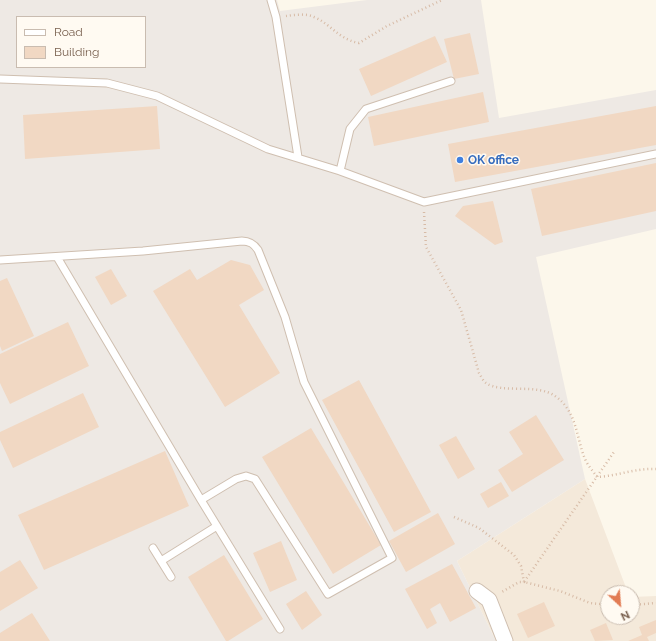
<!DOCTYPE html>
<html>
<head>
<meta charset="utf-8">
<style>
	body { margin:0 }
	#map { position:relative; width:656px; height:641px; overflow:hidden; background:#fcf7eb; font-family:Raleway,sans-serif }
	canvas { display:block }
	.legend { position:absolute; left:16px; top:16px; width:130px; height:52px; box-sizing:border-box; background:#fffaf2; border:1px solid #c9bcb0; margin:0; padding:5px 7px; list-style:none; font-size:12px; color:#785f4e }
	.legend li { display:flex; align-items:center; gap:8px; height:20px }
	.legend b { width:20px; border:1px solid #c9bcb0 }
	.north { position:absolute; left:600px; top:585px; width:40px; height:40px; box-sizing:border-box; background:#fffaf2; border:1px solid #c9bcb0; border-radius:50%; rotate:154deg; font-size:11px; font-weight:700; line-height:16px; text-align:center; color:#785f4e }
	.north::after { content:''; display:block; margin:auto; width:14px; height:18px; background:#e27c54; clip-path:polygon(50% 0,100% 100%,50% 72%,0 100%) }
</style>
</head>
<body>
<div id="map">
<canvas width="656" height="641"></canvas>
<ul class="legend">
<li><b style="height:5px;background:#fff"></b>Road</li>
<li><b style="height:11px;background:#f1d8c3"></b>Building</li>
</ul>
<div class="north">N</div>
</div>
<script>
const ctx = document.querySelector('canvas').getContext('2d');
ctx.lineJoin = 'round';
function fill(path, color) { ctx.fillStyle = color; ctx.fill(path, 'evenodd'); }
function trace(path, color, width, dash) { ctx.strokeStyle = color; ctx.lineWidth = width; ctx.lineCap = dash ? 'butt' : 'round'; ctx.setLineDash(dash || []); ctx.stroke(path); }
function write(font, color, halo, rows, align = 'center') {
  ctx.font = font + ' Raleway,sans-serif'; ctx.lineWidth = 3; ctx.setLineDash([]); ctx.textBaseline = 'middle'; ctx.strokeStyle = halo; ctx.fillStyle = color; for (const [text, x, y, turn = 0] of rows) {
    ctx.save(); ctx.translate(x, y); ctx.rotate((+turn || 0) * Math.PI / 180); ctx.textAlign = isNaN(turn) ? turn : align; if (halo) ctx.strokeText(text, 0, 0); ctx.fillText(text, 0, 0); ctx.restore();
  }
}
const residential = new Path2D(`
	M585 479 628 593H608V617H632V597L656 596V641H496L457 561Z`);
const industrial = new Path2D(`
	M0 0H277L280 11 367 0H481L499 118 656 90V229L536 257 585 479 457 561 496 641H0ZM17 17H145V67H17Z`);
const building = new Path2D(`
	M470 33 479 74 454 79 444 39Z
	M435 36 447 62 371 96 359 69Z
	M483 92 489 122 374 146 368 117Z
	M157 106 160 149 25 159 23 115Z
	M656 106V145L455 182 448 144Z
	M656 163V211L542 236 531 189Z
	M493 201 503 242 495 245 455 216 463 206Z
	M231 260 250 265 264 290 239 305 280 373 225 407 153 291 190 269 197 280Z
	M111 269 127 296 111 305 95 277Z
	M7 278 34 336 2 351 0 346V281Z
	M68 322 89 366 10 404 0 383V354Z
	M359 380 431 512 394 532 322 400Z
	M83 393 99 427 13 468 0 440V432Z
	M536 415 564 460 512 492 498 470 523 454 509 432Z
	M311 428 381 545 333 574 262 457Z
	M456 436 475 469 458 479 439 445Z
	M165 451 189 506 44 570 18 515Z
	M501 482 509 496 488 508 480 494Z
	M438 513 455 544 406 572 389 541Z
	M281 541 297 580 270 592 253 553Z
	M224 555 263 619 228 641H226L188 577Z
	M20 560 38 588 0 611V572Z
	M452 564 476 608 450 622 440 603 430 609 437 623 427 629 405 589Z
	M306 591 322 615 302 630 286 604Z
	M544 602 555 626 528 638 517 614Z
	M32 613 50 641H0V633Z
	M656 620V633L647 637 649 641H628L642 635 639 627Z
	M606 623 613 640 595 641 590 630Z`);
const path = new Path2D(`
	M286 16C294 15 306 13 314 17 331 24 338 39 359 43L387 26 442 0
	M424 212 426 247 461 310 479 373C481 376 483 381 486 383 502 394 537 383 555 396 577 411 576 437 585 459 588 466 593 471 597 477 617 476 636 468 656 469
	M454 517 479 528 514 555 521 566 524 582H519L500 593
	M608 605 590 603 560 591 524 582 614 452
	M632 605 656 603`);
const service = new Path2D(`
	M271 0 276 17 298 157
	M0 79 107 83 157 96 268 149 340 171 424 202 656 154
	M340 171 350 129 366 109 451 81
	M57 257 201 500 280 629
	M0 260 143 251 242 241C250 241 254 244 258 250L285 317 304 382 392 558 328 594 255 479 246 476 236 479 201 500
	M153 548 171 577
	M161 561 217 526`);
const minor = new Path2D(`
	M477 591 489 600 505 641`);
const markers = [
	[460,160,4,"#3f7fe0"]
];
const shopNames = [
	["OK office",468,160]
];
fill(residential, '#f4e9da');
fill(industrial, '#eee9e4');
fill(building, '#f1d8c3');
trace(service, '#cfbfb0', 9);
trace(minor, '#cfbfb0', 17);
trace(path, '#d7bba6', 2.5, [1, 3]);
trace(service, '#fff', 7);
trace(minor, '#fff', 15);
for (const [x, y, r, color] of markers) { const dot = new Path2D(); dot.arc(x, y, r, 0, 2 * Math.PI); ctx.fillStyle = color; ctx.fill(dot); trace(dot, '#fffaf2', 1.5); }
write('bold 12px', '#366cbe', '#fffaf2', shopNames, 'left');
</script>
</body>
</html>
